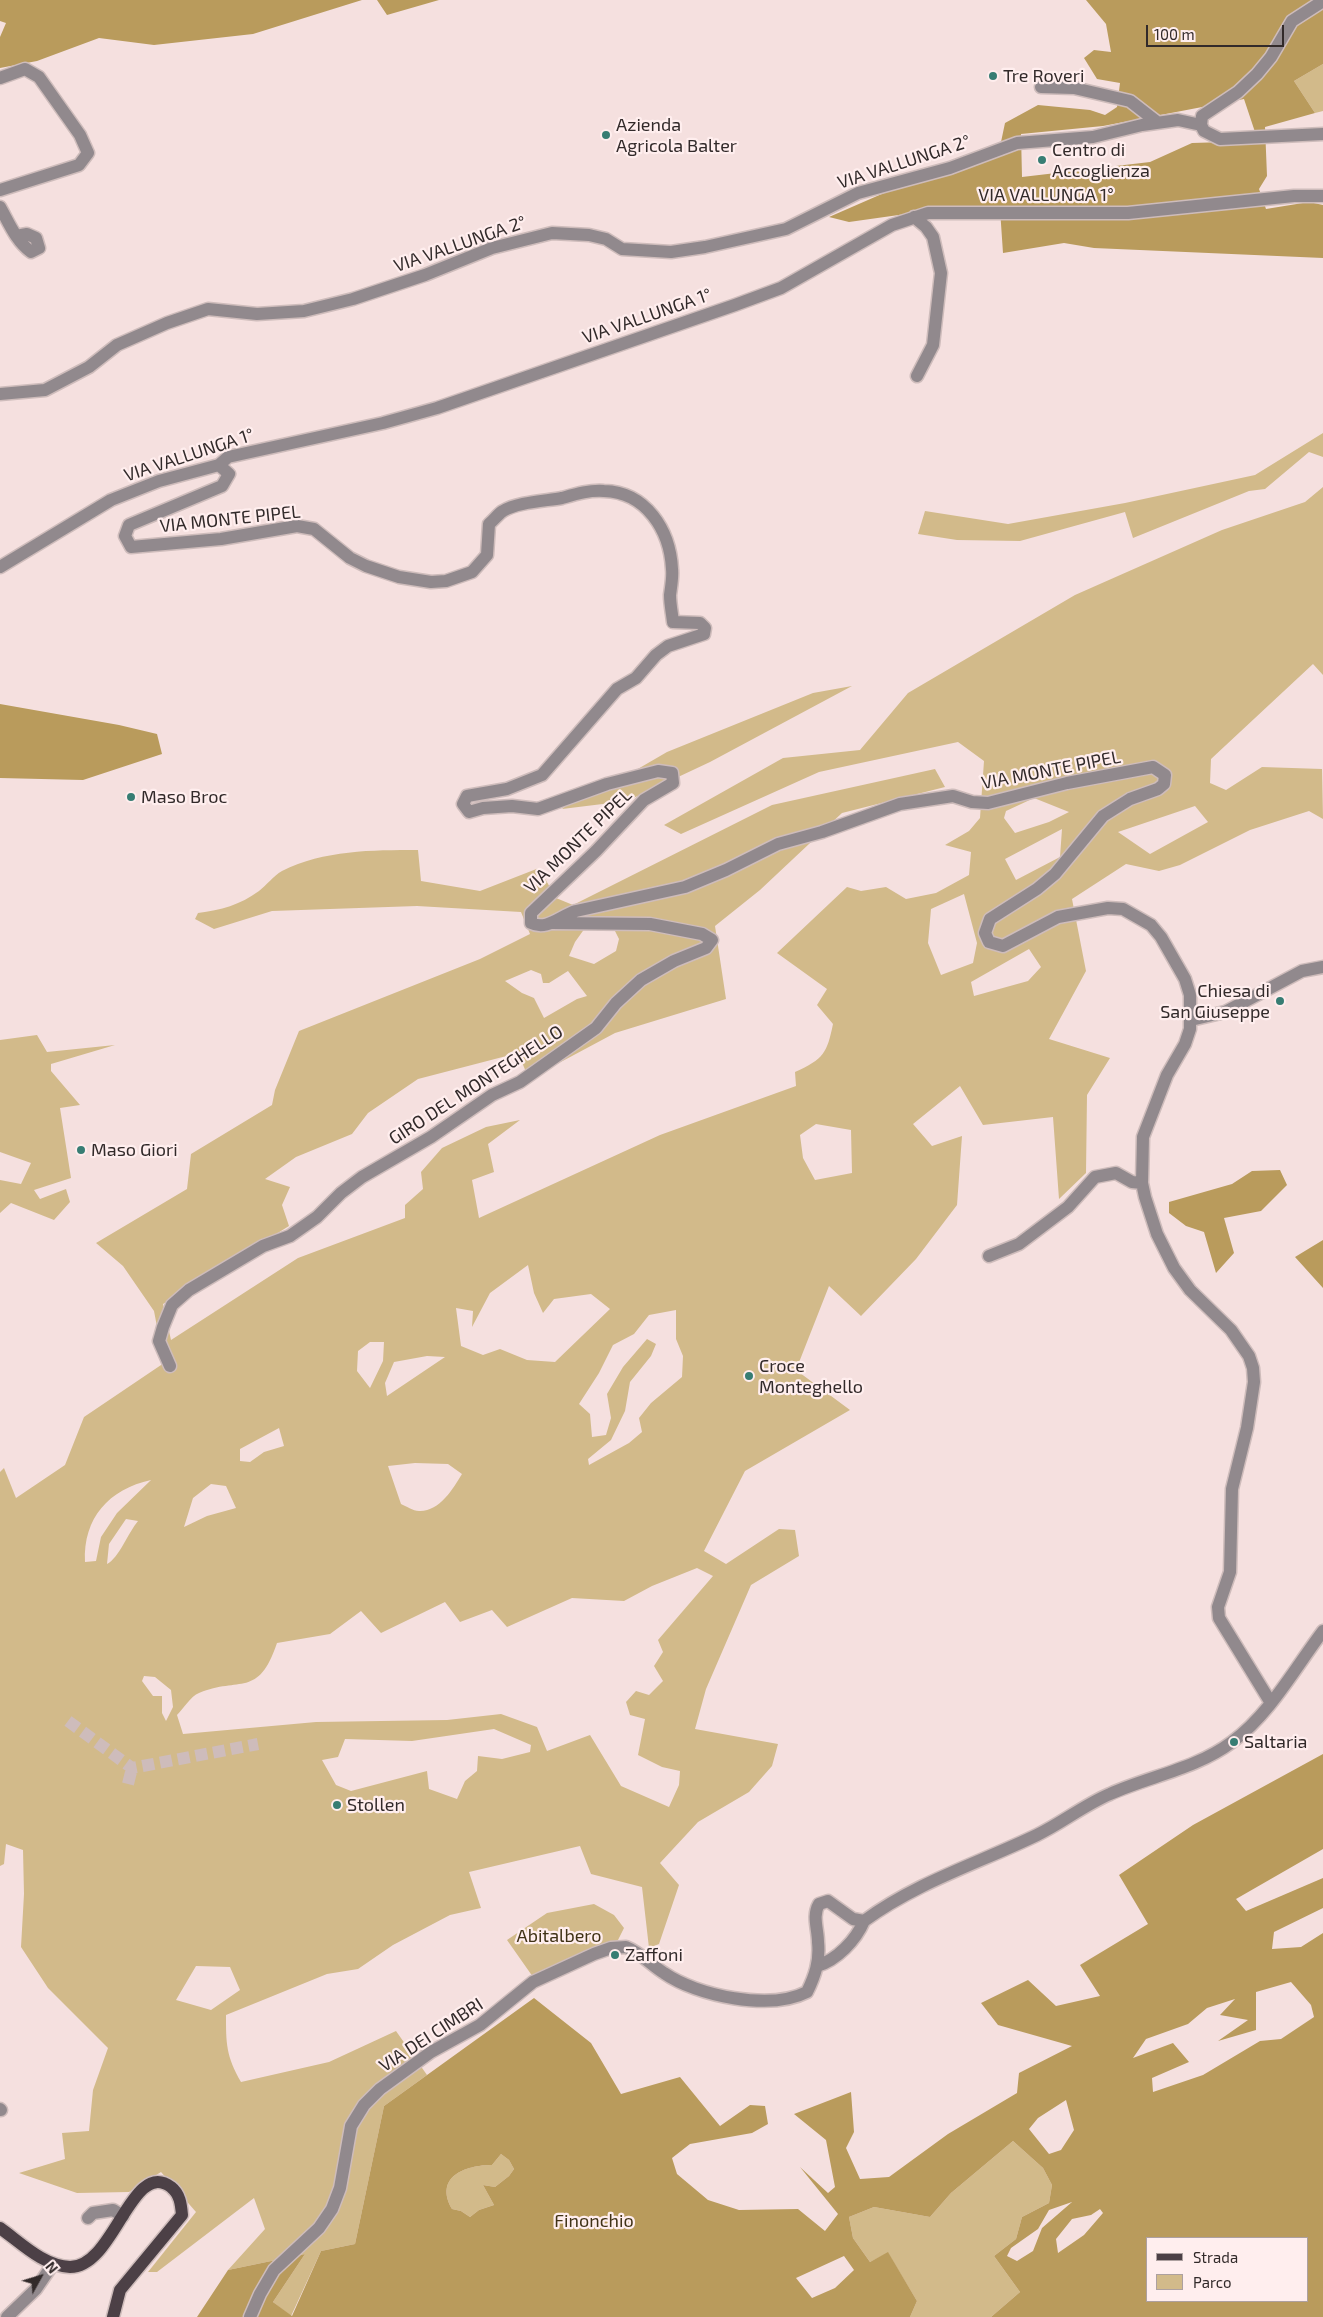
<!DOCTYPE html>
<html>
<head>
<meta charset="utf-8">
<style>
	body { margin:0 }
	#map { position:relative; width:1323px; height:2317px; overflow:hidden; background:#f5e0df; font-family:"Exo 2",sans-serif }
	canvas { display:block }
	.legend { position:absolute; left:1146px; top:2237px; width:162px; height:65px; box-sizing:border-box; background:#fee; border:1px solid #ada0a0; margin:0; padding:6px 9px; list-style:none; font-size:15px; color:#322a2a }
	.legend li { display:flex; align-items:center; gap:10px; height:25px }
	.legend b { width:25px; border:1px solid #ada0a0 }
	.north { position:absolute; left:15px; top:2252px; width:50px; height:50px; -webkit-text-stroke:4px #fee; paint-order:stroke; rotate:51deg; font-size:14px; font-weight:700; line-height:20px; text-align:center; color:#322a2a }
	.north::after { content:''; display:block; margin:auto; width:18px; height:22px; background:#322a2a; clip-path:polygon(50% 0,100% 100%,50% 72%,0 100%) }
	.scale { position:absolute; left:1146px; top:25px; width:138px; height:22px; box-sizing:border-box; border:2px solid #322a2a; border-top:0; padding-left:6px; font-size:15px; line-height:18px; white-space:nowrap; color:#322a2a; -webkit-text-stroke:4px #fee; paint-order:stroke }
</style>
</head>
<body>
<div id="map">
<canvas width="1323" height="2317"></canvas>
<ul class="legend">
<li><b style="height:6px;background:#4c4046"></b>Strada</li>
<li><b style="height:14px;background:#d2ba8a"></b>Parco</li>
</ul>
<div class="north">N</div>
<div class="scale">100 m</div>
</div>
<script>
const ctx = document.querySelector('canvas').getContext('2d');
ctx.lineJoin = 'round';
function fill(path, color) { ctx.fillStyle = color; ctx.fill(path, 'evenodd'); }
function trace(path, color, width, dash) { ctx.strokeStyle = color; ctx.lineWidth = width; ctx.lineCap = dash ? 'butt' : 'round'; ctx.setLineDash(dash || []); ctx.stroke(path); }
function write(font, color, halo, rows, align = 'center') {
  ctx.font = font + ' "Exo 2",sans-serif'; ctx.lineWidth = 4.5; ctx.setLineDash([]); ctx.textBaseline = 'middle'; ctx.strokeStyle = halo; ctx.fillStyle = color; for (const [text, x, y, turn = 0] of rows) {
    ctx.save(); ctx.translate(x, y); ctx.rotate((+turn || 0) * Math.PI / 180); ctx.textAlign = isNaN(turn) ? turn : align; if (halo) ctx.strokeText(text, 0, 0); ctx.fillText(text, 0, 0); ctx.restore();
  }
}
const green = new Path2D(`
	M1323 64V111L1315 113 1294 81Z
	M1323 433V457L1309 452 1265 489 1249 491 1133 538 1125 512 1020 541 957 540 918 534 925 511 1008 524 1125 503 1255 475Z
	M1323 487V675L1313 664 1211 759 1210 783 1226 790 1262 767 1322 769 1323 819 1309 811 1250 830 1180 865 1159 871 1126 864 1072 899 1086 971 1049 1039 1110 1058 1087 1095 1086 1173 1059 1199 1053 1117 983 1125 960 1086 913 1124 932 1146 962 1136 957 1205 916 1259 861 1316 829 1286 796 1370 850 1410 745 1471 704 1551 726 1564 779 1529 795 1530 799 1556 751 1585 706 1689 695 1729 778 1744 772 1766 749 1792 698 1822 660 1863 679 1885 659 1944 649 1948 642 1887 591 1874 580 1846 469 1872 481 1908 450 1915 393 1945 358 1969 327 1974 226 2015C226 2043 226 2056 241 2082L329 2062 396 2031 427 2075 384 2106 355 2244 321 2251 291 2316 273 2302 305 2254 228 2270 265 2229 254 2198 157 2272H148L196 2212 161 2172 129 2192 77 2193 19 2173 65 2159 62 2133 89 2131 93 2090 108 2048 48 1988 21 1947 24 1894 23 1850 6 1844 4 1864 0 1866V1472L4 1468 16 1498 65 1465 84 1417 164 1363 154 1311 123 1266 96 1243 187 1189 191 1154 272 1105 275 1090 299 1031 480 959 530 934 521 912 417 906 272 911 214 929 195 919 198 913C221 910 240 905 259 891 267 885 273 876 282 871 324 850 372 850 418 850L421 881 480 891 539 868 556 898 573 905 772 805 935 769 945 787 842 813 760 890 715 926 726 999 615 1033 529 1079 518 1053 418 1079 368 1113 352 1134 296 1157 265 1179 290 1187 282 1205 289 1226 163 1304 171 1340 298 1258 405 1218V1205L423 1189 421 1172 442 1148 486 1127 520 1120 488 1144 494 1172 472 1180 479 1218 660 1135 796 1086 795 1072C824 1059 827 1053 833 1024L817 1005 827 989 777 953 847 887 861 891 886 887 906 899 936 893 969 875 971 852 945 845 969 831 980 818 984 761 958 742 819 772 681 834 664 825 783 758 860 750 908 693 1075 595 1222 530 1305 502ZM1034 798 1069 812 1049 822 1015 833 1004 818 1006 811ZM1195 806 1208 822 1150 854 1118 832ZM1062 829 1060 857 1016 880 1005 859ZM964 894 977 943 973 963 941 975 928 943 931 909ZM585 928 614 929 619 939 616 951 594 964 569 956 575 942ZM1029 949 1041 967 1028 981 974 996 971 982ZM531 970 541 974 543 983H549L568 971 587 996 577 999 544 1018 534 998 522 993 505 981ZM816 1124 851 1130 852 1173 815 1180 803 1158 800 1135ZM528 1265 534 1293 543 1313 554 1299 591 1294 610 1309 555 1362 527 1360 500 1349 483 1355 461 1346 456 1308 473 1311 472 1327 490 1293ZM676 1310V1339L683 1356 682 1377 651 1403 639 1418 642 1432 629 1443 589 1465 588 1459 611 1440 625 1411 630 1382 651 1356 656 1344 647 1339 623 1367 607 1394 611 1418 606 1435 592 1437 590 1414 579 1404 599 1373 613 1345 634 1334 649 1315ZM370 1342H384L383 1361 370 1388 357 1371 358 1351ZM427 1356 445 1357 387 1396 385 1383 394 1362ZM279 1428 284 1446 264 1452 250 1462 240 1461V1449ZM415 1463 448 1464 462 1474C453 1489 439 1512 419 1511 413 1511 406 1506 401 1504L388 1466ZM151 1480 117 1513 101 1537 96 1561 85 1562C83 1518 109 1489 151 1480ZM211 1484 226 1486 236 1508 207 1516 184 1527 193 1498ZM126 1519 138 1521C128 1533 119 1558 107 1564L109 1544ZM697 1568 713 1576 658 1640 663 1652 654 1666 663 1681 649 1695 636 1691 626 1702 630 1715 645 1719 638 1755 662 1767 680 1771 679 1785 669 1807 621 1786 590 1735 547 1751 537 1727 501 1714 447 1720 316 1722 183 1734 177 1715C183 1709 191 1696 199 1693 240 1676 258 1699 277 1643L330 1634 361 1611 381 1633 445 1602 460 1622 492 1610 507 1627 572 1598 624 1601 652 1586ZM144 1676 155 1677 171 1690 173 1707 166 1721 162 1713V1696H153L142 1681ZM494 1729 531 1745 530 1752 502 1759 478 1756 477 1771 465 1781 457 1799 429 1789 427 1771 351 1791 336 1785 322 1760 338 1757 345 1739 412 1741ZM196 1966 230 1967 240 1990 211 2010 176 2000Z
	M852 686 710 762 627 801 562 809 579 795 605 788 667 752 813 693Z
	M37 1035 47 1052 115 1045 51 1064V1071L80 1105 60 1108 71 1178 34 1190 40 1199 66 1189 70 1202 54 1220 11 1203 0 1213V1180L21 1184 31 1163 0 1152V1040Z
	M594 1904 614 1915 624 1928 617 1942 533 1977 507 1940 547 1913Z
	M1013 2141 1043 2168 1052 2185 1049 2203 1022 2217 1016 2239 994 2256 1020 2292 991 2317H910L917 2301 888 2253 870 2262 853 2238 849 2217 874 2207 930 2217 951 2193Z
	M501 2154 509 2160 514 2169 509 2176 495 2187 483 2185 494 2205 479 2210 470 2217 461 2211 452 2209C434 2177 465 2165 492 2165Z`);
const forest = new Path2D(`
	M0 0H362L253 34 154 45 99 38 37 61 0 68V37L6 23 0 21Z
	M377 0H439L387 15Z
	M1086 0H1323V64L1294 81 1315 113 1265 127 1267 176 1259 189 1266 209 1309 202 1323 205V258L1094 248 1064 243 1003 253 1000 209 927 211 849 222 829 217 1001 142 1005 123 1038 105 1090 110 1105 115 1117 107 1120 83 1097 79 1084 58 1094 50 1111 52 1106 24ZM1244 99 1258 141 1192 143 1150 162 1022 177 1021 134 1103 126Z
	M0 704 119 725 157 734 162 754 83 780 0 778Z
	M1280 1170 1287 1185 1261 1211 1224 1218 1234 1253 1216 1273 1204 1232 1186 1226 1169 1213V1202L1232 1184 1252 1171Z
	M1323 1240V1288L1295 1257Z
	M1323 1754V1849L1236 1899 1246 1911 1323 1878V1908L1274 1932 1272 1949 1301 1947 1323 1933V2317H991L1020 2292 994 2256 1016 2239 1022 2217 1049 2203 1052 2185 1043 2168 1013 2141 951 2193 930 2217 874 2207 849 2217 853 2238 870 2262 888 2252 917 2301 910 2317H197L228 2270 305 2254 273 2302 292 2316 321 2251 355 2244 384 2106 534 1998 591 2043 621 2094 680 2077 720 2126 750 2105 765 2106 768 2124 752 2133 690 2144 672 2158 677 2174 708 2200 739 2210 798 2209 825 2231 838 2214 800 2167 828 2193 835 2187 826 2140 794 2114 851 2092 854 2132 846 2148 860 2179 889 2177 948 2134 1017 2093 1019 2073 1072 2046 998 2025 981 2003 1028 1980 1056 2006 1100 1996 1080 1965 1148 1924 1119 1875 1193 1825ZM1291 1982 1311 2005 1314 2017 1281 2039 1260 2041 1203 2075 1153 2092 1152 2078 1189 2062 1173 2043 1133 2058 1146 2039 1188 2024 1207 2008 1235 1999 1220 2015 1248 2020 1218 2041 1256 2030V1992ZM1066 2100 1074 2130 1061 2150 1049 2154 1029 2129 1038 2118ZM501 2154 509 2160 514 2169 509 2176 495 2187 483 2185 494 2205 479 2210 470 2217 461 2211 452 2209C434 2177 465 2165 492 2165ZM1072 2202 1042 2228 1033 2251 1017 2261 1007 2256 1011 2248 1038 2229 1049 2210ZM1100 2209 1103 2213 1084 2235 1058 2253 1056 2239 1072 2219 1091 2215ZM1147 2238H1307V2301H1147ZM844 2256 854 2270 835 2288 812 2298 796 2278Z`);
const minorTunnel = new Path2D(`
	M68 1721 132 1768 258 1744
	M128 1784 132 1768`);
const minor = new Path2D(`
	M1323 1 1292 21 1271 57 1257 74 1238 92 1202 116 1201 125 1204 131 1220 139 1323 134
	M0 78 25 69 39 77 80 135 88 153 79 165 0 190
	M1041 87 1074 88 1130 101 1157 122
	M0 207C9 223 16 241 31 252L39 248 36 238 27 234 16 236
	M914 217 926 227 933 237 941 273 933 345 917 376
	M0 394 45 390 89 367 117 345 167 323 208 309 257 314 304 311 353 299 425 275 492 248 552 233 589 235 606 239 622 249 671 252 705 247 786 229 858 193 950 168 1017 143 1093 137 1142 125 1178 120 1201 125
	M219 465 229 474 222 486 129 525 125 536 131 547 221 539 297 526 314 529 350 558 366 566 399 577 431 582 446 581 472 572 487 555 489 524C494 520 498 514 503 511 517 502 545 501 562 498 576 494 589 490 604 491 646 492 670 530 672 569 673 577 671 587 670 595 670 604 672 613 673 622L700 623 705 628 704 634 668 646 656 655 636 678 617 689 542 775 507 789 467 796 463 804 469 812 483 808 512 806 538 809 607 784 658 771 672 773 673 783 644 800 596 851 531 913V923C547 931 560 916 576 911L685 887 726 870 778 844 822 832 900 804 953 796 972 802 988 803 1067 783 1153 767 1165 775 1164 784 1158 789 1130 799 1103 816 1055 874 1037 889 990 919 985 933 989 942 1003 946 1058 917 1108 908 1123 909 1151 925 1161 937 1185 979 1190 995V1029L1185 1044 1167 1075 1143 1137 1142 1183 1145 1197 1157 1234 1174 1268 1190 1290 1231 1330 1249 1356 1253 1368 1254 1382 1247 1428 1232 1489 1230 1572 1218 1607 1219 1618 1271 1703
	M0 567 111 500 159 481 219 465 228 457 383 423 437 408 735 305 781 288 892 225 928 213H1128L1294 196H1323
	M1191 1020 1225 1012 1302 971 1323 967
	M989 1256 1019 1244 1068 1207 1095 1177 1116 1173 1132 1182 1142 1183
	M170 1366 159 1341 163 1327 172 1305 189 1290 263 1246 290 1236 317 1217 341 1193 362 1177 431 1137 492 1095 520 1082 596 1028 616 1003 641 980 674 961 706 948 712 940 702 934 650 924 552 923
	M817 1966C837 1960 856 1940 864 1921
	M0 2109 1 2110
	M88 2218 93 2213 113 2210 123 2216
	M7 2317 36 2289 53 2264
	M250 2317 260 2294 274 2270 319 2228 332 2209 340 2188 351 2126 364 2105 380 2089 431 2052 480 2025 533 1982 594 1954 611 1948 626 1947C641 1953 651 1965 664 1973 697 1996 770 2011 807 1992 815 1976 820 1961 818 1942 818 1929 812 1916 819 1904L828 1901 853 1919 864 1921C917 1882 979 1863 1037 1835 1062 1823 1084 1805 1110 1794 1150 1776 1196 1769 1232 1742 1270 1714 1295 1668 1323 1631`);
const major = new Path2D(`
	M0 2228C20 2242 43 2266 70 2267 115 2267 131 2158 171 2187 180 2194 181 2204 182 2215L120 2290 113 2317`);
const markers = [
	[993,76,5,"#377d73"],
	[606,135,5,"#377d73"],
	[1042,160,5,"#377d73"],
	[131,797,5,"#377d73"],
	[1280,1001,5,"#377d73"],
	[81,1150,5,"#377d73"],
	[749,1376,5,"#377d73"],
	[1234,1742,5,"#377d73"],
	[337,1805,5,"#377d73"],
	[615,1955,5,"#377d73"]
];
const poiNames = [
	["Tre Roveri",1003,76],
	["Azienda",616,125],
	["Agricola Balter",616,146],
	["Centro di",1052,150],
	["Accoglienza",1052,171],
	["Maso Broc",141,797],
	["Chiesa di",1270,991,"right"],
	["San Giuseppe",1270,1012,"right"],
	["Maso Giori",91,1150],
	["Croce",759,1366],
	["Monteghello",759,1387],
	["Saltaria",1244,1742],
	["Stollen",347,1805],
	["Zaffoni",625,1955]
];
const streetNames = [
	["VIA VALLUNGA 2°",904,162,-18],
	["VIA VALLUNGA 1°",1046,195],
	["VIA VALLUNGA 2°",460,244,-19],
	["VIA VALLUNGA 1°",647,316,-19],
	["VIA VALLUNGA 1°",189,455,-18],
	["VIA MONTE PIPEL",230,519,-6],
	["VIA MONTE PIPEL",1051,770,-11],
	["VIA MONTE PIPEL",578,841,-44],
	["GIRO DEL MONTEGHELLO",476,1085,-33],
	["VIA DEI CIMBRI",431,2035,-33]
];
const parkNames = [
	["Abitalbero",559,1936],
	["Finonchio",594,2221]
];
fill(green, '#d2ba8a');
fill(forest, '#b99b5c');
trace(minorTunnel, '#cebcbb', 12, [12, 6]);
trace(minor, '#cebcbb', 15);
trace(major, '#cebcbb', 15);
trace(minor, '#91898d', 12);
trace(major, '#4c4046', 12);
for (const [x, y, r, color] of markers) { const dot = new Path2D(); dot.arc(x, y, r, 0, 2 * Math.PI); ctx.fillStyle = color; ctx.fill(dot); trace(dot, '#fee', 2); }
write('18px', '#322a2a', '#fee', poiNames, 'left');
write('18px', '#322a2a', '#fee', streetNames);
write('18px', '#403216', '#fee', parkNames);
</script>
</body>
</html>
